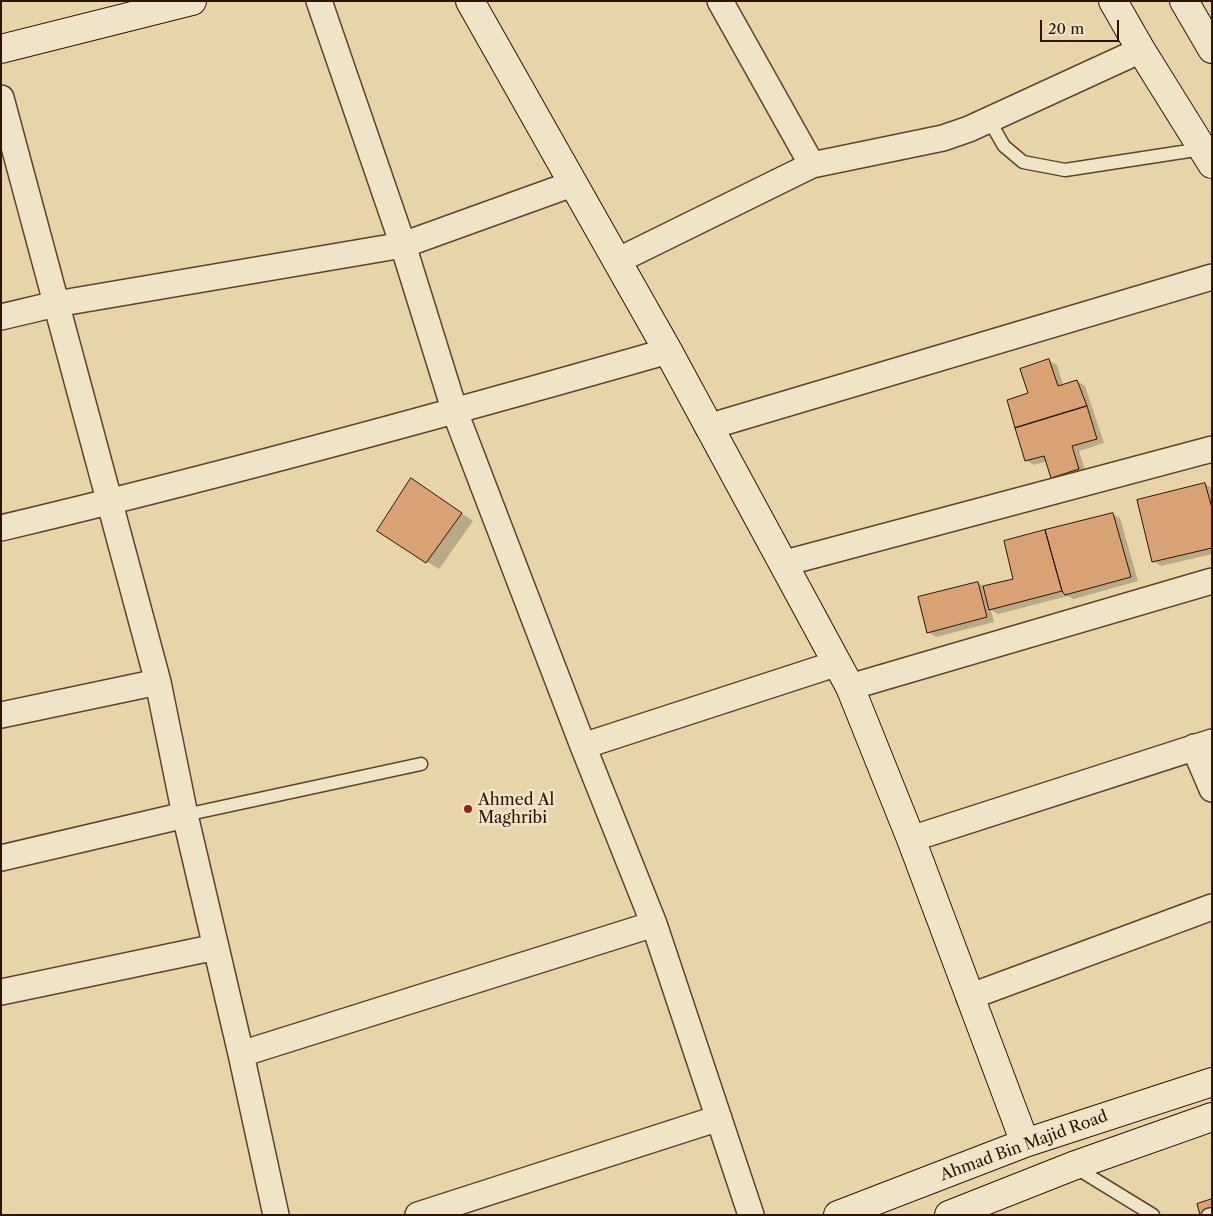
<!DOCTYPE html>
<html>
<head>
<meta charset="utf-8">
<style>
	body { margin:0 }
	#map { position:relative; width:1213px; height:1216px; overflow:hidden; background:#e7d5a9; font-family:"Libre Caslon Text",serif }
	canvas { display:block }
	.frame { position:absolute; inset:0; border:2px solid #2f1405; pointer-events:none }
	.scale { position:absolute; left:1040px; top:20px; width:79px; height:22px; box-sizing:border-box; border:2px solid #2f1405; border-top:0; padding-left:6px; font-size:15px; line-height:18px; white-space:nowrap; color:#2f1405; -webkit-text-stroke:4px #efe4c7; paint-order:stroke }
</style>
</head>
<body>
<div id="map">
<canvas width="1213" height="1216"></canvas>
<div class="frame"></div>
<div class="scale">20 m</div>
</div>
<script>
const ctx = document.querySelector('canvas').getContext('2d');
ctx.lineJoin = 'round';
function fill(path, color) { ctx.fillStyle = color; ctx.fill(path, 'evenodd'); }
function trace(path, color, width, dash) { ctx.strokeStyle = color; ctx.lineWidth = width; ctx.lineCap = dash ? 'butt' : 'round'; ctx.setLineDash(dash || []); ctx.stroke(path); }
function write(font, color, halo, rows, align = 'center') {
  ctx.font = font + ' "Libre Caslon Text",serif'; ctx.lineWidth = 5; ctx.setLineDash([]); ctx.textBaseline = 'middle'; ctx.strokeStyle = halo; ctx.fillStyle = color; for (const [text, x, y, turn = 0] of rows) {
    ctx.save(); ctx.translate(x, y); ctx.rotate((+turn || 0) * Math.PI / 180); ctx.textAlign = isNaN(turn) ? turn : align; if (halo) ctx.strokeText(text, 0, 0); ctx.fillText(text, 0, 0); ctx.restore();
  }
}
const shadow = new Path2D(`
	M1049 361 1057 365 1063 385 1077 381 1085 386 1104 443 1079 451 1086 473 1060 481 1052 477 1047 461 1034 465 1026 460 1030 394Z
	M411 479 473 521 439 569 378 531Z
	M1205 484 1212 488V554L1161 566 1154 561Z
	M1112 514 1120 518 1138 581 1074 599 1068 596 998 614 991 610 994 622 936 637 928 632 978 583 985 587 1015 579Z`);
const building = new Path2D(`
	M1049 359 1058 386 1077 380 1087 406 1015 428 1007 400 1028 393 1020 369Z
	M1087 406 1097 439 1072 446 1079 469 1051 478 1044 456 1025 461 1015 428Z
	M411 478 462 513 426 563 377 531Z
	M1205 483 1212 508V548L1152 562 1137 500Z
	M1113 513 1131 577 1065 595 1062 591 1045 530Z
	M1045 530 1062 591 989 610 983 586 1013 579 1004 541Z
	M978 582 987 617 927 633 918 597Z
	M1212 1199V1215H1200L1197 1204Z`);
const lane = new Path2D(`
	M989 120 1004 146 1023 162 1065 170 1202 149
	M185 815 421 764
	M1073 1166 1153 1215
	M1208 1215 1212 1214`);
const street = new Path2D(`
	M319 1 403 245 455 412 583 746 654 924 751 1215
	M720 1 812 165
	M1 98 158 682 185 815 241 1054 276 1215
	M617 261 812 165 943 138 969 129 1141 50
	M1 317 56 304 403 245 572 184
	M708 427 1212 277
	M1 528C225 475 447 414 668 351
	M785 563 1212 449
	M850 687 1212 581
	M1 715 158 682
	M583 746 838 663
	M1194 747 1212 789
	M911 839 1212 742
	M1 858 185 815
	M1 992 216 947
	M969 997 1212 907
	M241 1054 654 924
	M418 1215 719 1118`);
const secondary = new Path2D(`
	M470 1 668 351 850 687 911 839 1025 1143
	M1113 1 1141 50 1212 164
	M1184 1 1212 49
	M1 49 192 1
	M838 1215 1025 1143 1212 1082
	M949 1215 1073 1166 1212 1117`);
const markers = [
	[468,809,5,"#8f2418"]
];
const poiNames = [
	["Ahmed Al",478,800],
	["Maghribi",478,818]
];
const streetNames = [
	["Ahmad Bin Majid Road",1024,1146,-20]
];
fill(shadow, '#0003');
fill(building, '#d8a275');
trace(building, '#2f1405', 1);
trace(lane, '#5d442e', 15);
trace(street, '#5d442e', 28);
trace(secondary, '#2f1405', 30);
trace(lane, '#efe4c7', 12);
trace(street, '#efe4c7', 25);
trace(secondary, '#efe4c7', 28);
for (const [x, y, r, color] of markers) { const dot = new Path2D(); dot.arc(x, y, r, 0, 2 * Math.PI); ctx.fillStyle = color; ctx.fill(dot); trace(dot, '#efe4c7', 2); }
write('16px', '#2f1405', '#efe4c7', poiNames, 'left');
write('16px', '#2f1405', '#efe4c7', streetNames);
</script>
</body>
</html>
